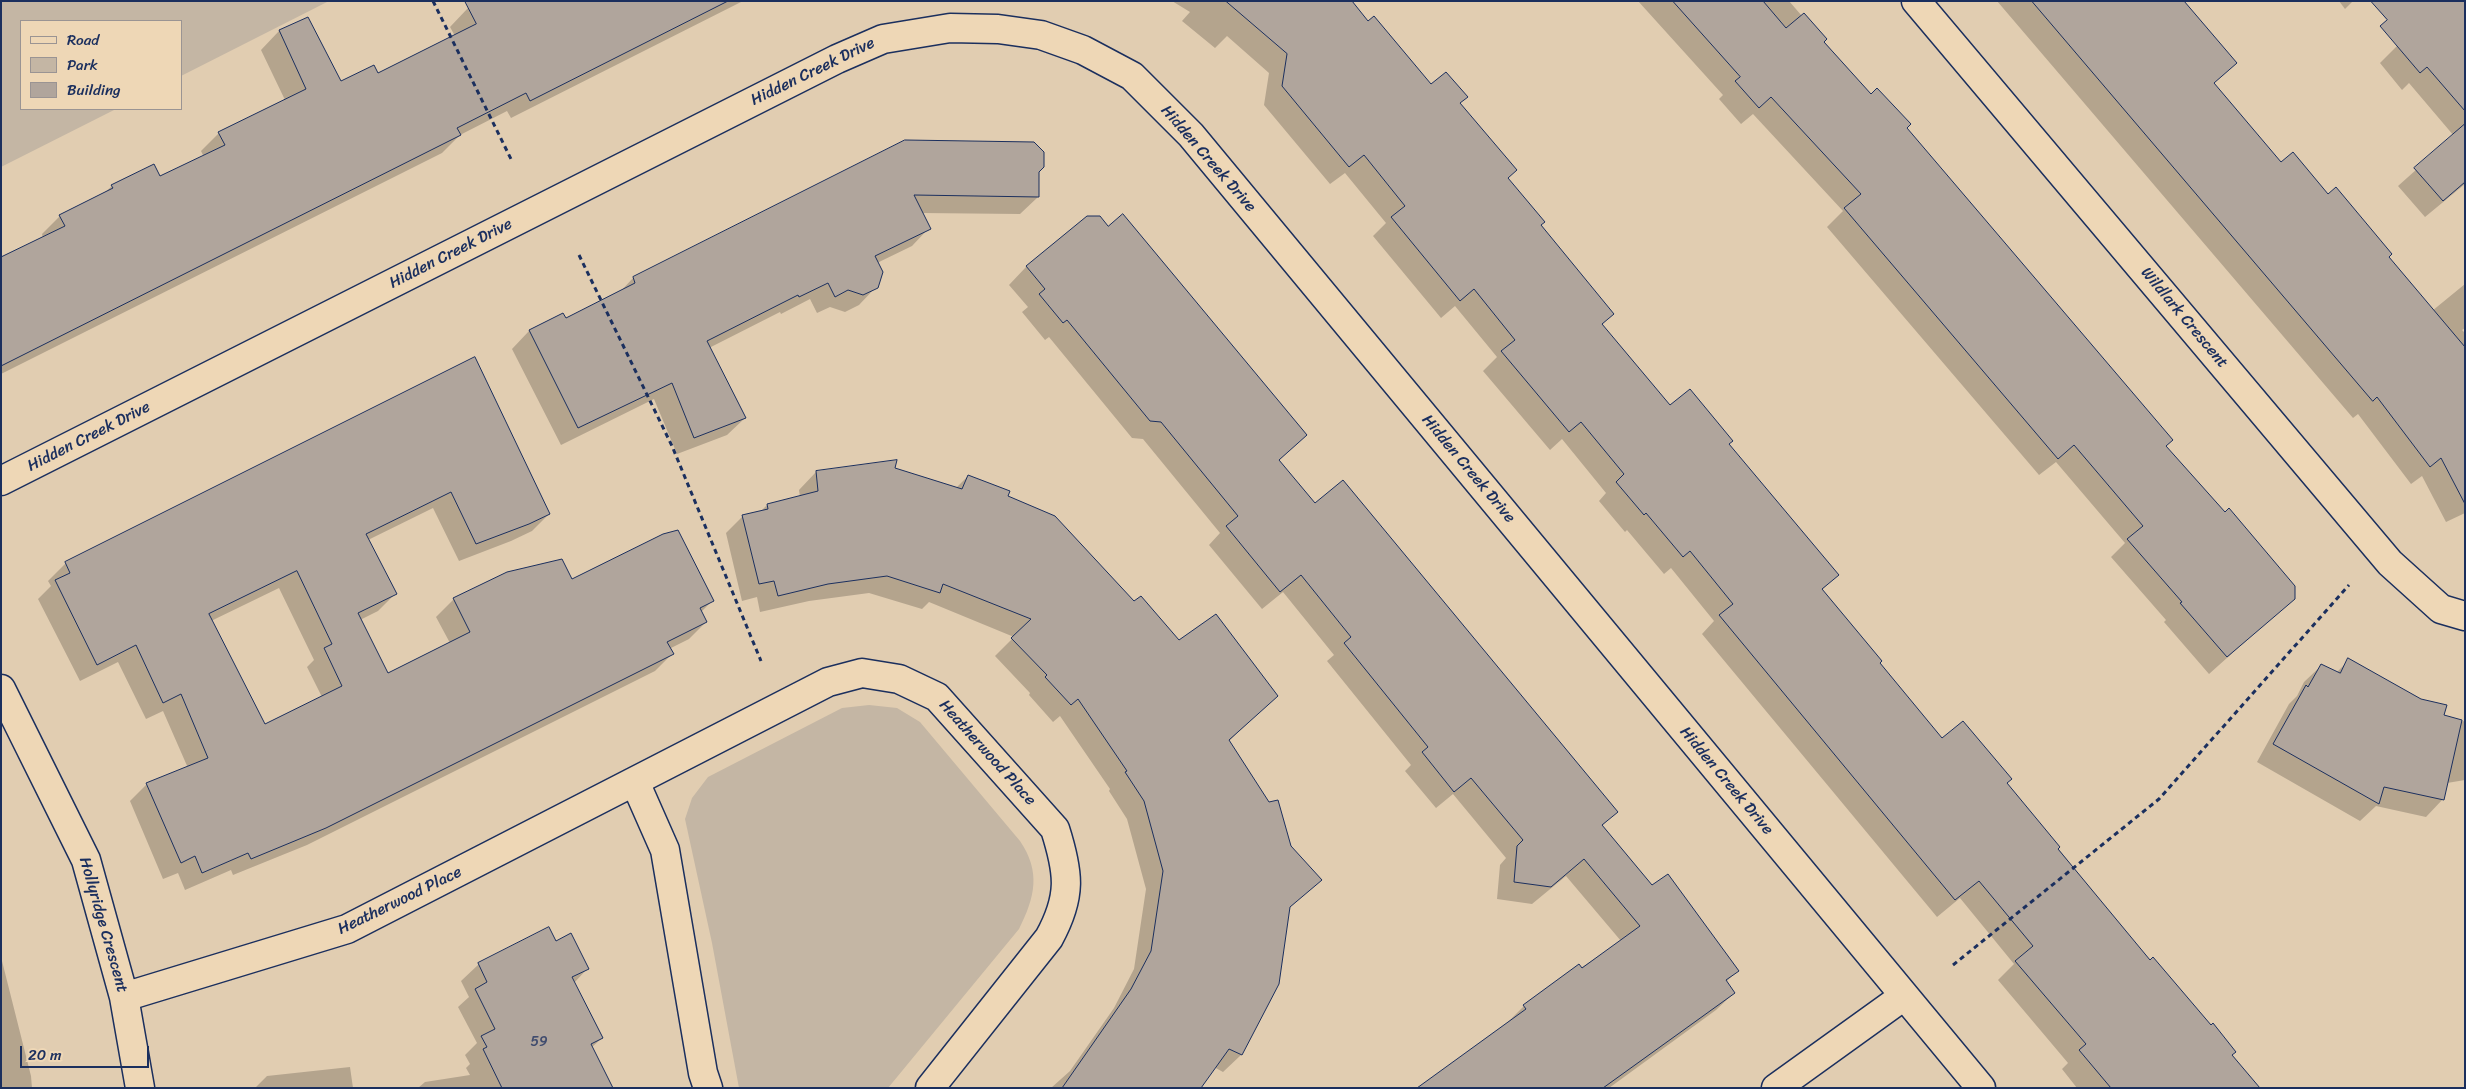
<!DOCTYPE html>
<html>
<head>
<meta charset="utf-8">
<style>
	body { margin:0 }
	#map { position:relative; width:2466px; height:1089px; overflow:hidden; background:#e1cdb1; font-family:Sriracha,sans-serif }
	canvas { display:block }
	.frame { position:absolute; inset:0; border:2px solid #1b2f5e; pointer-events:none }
	.legend { position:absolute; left:20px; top:20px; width:162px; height:90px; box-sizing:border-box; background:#eed7b6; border:1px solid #9a9493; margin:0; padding:6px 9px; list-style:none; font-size:15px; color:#1b2f5e }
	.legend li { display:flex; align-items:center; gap:10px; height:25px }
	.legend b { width:25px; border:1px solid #9a9493 }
	.scale { position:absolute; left:20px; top:1046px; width:129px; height:22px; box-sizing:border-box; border:2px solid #1b2f5e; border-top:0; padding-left:6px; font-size:15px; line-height:18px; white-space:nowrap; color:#1b2f5e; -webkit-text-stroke:4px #eed7b6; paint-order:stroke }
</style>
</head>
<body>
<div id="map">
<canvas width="2466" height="1089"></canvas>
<div class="frame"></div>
<ul class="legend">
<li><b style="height:6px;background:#eed7b6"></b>Road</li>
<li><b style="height:14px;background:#c4b6a4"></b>Park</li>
<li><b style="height:14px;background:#b0a59c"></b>Building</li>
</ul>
<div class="scale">20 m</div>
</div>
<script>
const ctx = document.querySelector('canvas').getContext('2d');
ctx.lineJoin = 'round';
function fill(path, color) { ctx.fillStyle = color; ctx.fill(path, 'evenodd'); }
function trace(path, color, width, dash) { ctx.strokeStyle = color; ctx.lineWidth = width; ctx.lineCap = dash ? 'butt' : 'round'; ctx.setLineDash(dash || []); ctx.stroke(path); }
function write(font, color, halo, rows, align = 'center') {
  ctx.font = font + ' Sriracha,sans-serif'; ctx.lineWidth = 4; ctx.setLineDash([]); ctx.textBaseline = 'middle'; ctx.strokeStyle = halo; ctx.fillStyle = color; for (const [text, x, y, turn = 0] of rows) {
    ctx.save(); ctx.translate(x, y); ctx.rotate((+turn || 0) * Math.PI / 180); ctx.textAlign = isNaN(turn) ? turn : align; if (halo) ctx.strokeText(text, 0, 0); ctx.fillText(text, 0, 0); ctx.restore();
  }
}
const green = new Path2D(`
	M1 1H329L181 76V21H21V109H116L1 167Z
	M869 705 897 708 920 722 1020 841C1041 872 1035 897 1019 929L888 1088H739L712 943 685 819 692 798 708 777 842 708Z`);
const shadow = new Path2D(`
	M482 1H743L511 118 507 111 460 135 442 153 1 374V258L43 238 42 234 60 216 103 194 112 186 160 178 204 157 201 151 219 133 285 100 261 50 279 31 308 18 341 83 377 75 455 36 450 27 468 8Z
	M1172 1H1351L1368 23 1431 86 1459 104 1539 226 1612 314 1602 325 1670 407 1728 444 1837 575 1821 591 1878 663 1942 740 2006 784 2150 962 2258 1088H2077L2062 1069 2068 1063 1998 980 2014 964 1960 898 1937 917 1702 634 1714 621 1671 568 1664 574 1627 530 1625 532 1599 501 1606 493 1562 439 1550 450 1483 371 1497 357 1455 306 1441 318 1373 236 1386 223 1345 173 1330 184 1264 105 1269 73 1227 36 1215 48 1182 21 1190 12Z
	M1638 1H1789L1871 96 1905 128 2165 446 2294 598 2209 674 2164 622 2166 620 2111 557 2125 543 2056 462 2039 475 1827 227 1843 211 1753 114 1741 124 1719 99 1723 95Z
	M1997 1H2182L2235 63 2213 84 2281 164 2328 195 2387 257 2432 311 2465 284V328L2462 330 2465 333V513L2446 522 2422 476 2411 484 2358 414 2353 418Z
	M2339 1H2353L2345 9Z
	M2465 1V184L2425 217 2398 186 2454 136 2409 83 2402 90 2380 63 2397 46Z
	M905 142 1038 171V197L1020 214 921 213 929 228 912 246 877 263 876 287 859 305 845 312 830 307 817 313 810 299 781 314 780 312 709 348 745 418 727 435 677 454 654 399 561 445 512 349 529 331 562 314 565 320 620 292 633 278Z
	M1087 218 1305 435 1278 461 1315 504 1616 812 1601 827 1652 887 1737 971 1726 982 1734 993 1716 1010 1609 1088H1425L1507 1023 1524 1006 1621 941 1566 876 1532 904 1497 899 1500 865 1506 858 1453 794 1436 808 1405 771 1411 765 1327 661 1334 655 1283 592 1262 609 1209 545 1220 533 1143 439 1132 438 1049 337 1045 340 1022 312 1028 307 1009 285 1026 267Z
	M474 359 549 514 532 531 511 541 459 561 433 508 368 540 395 594 378 611 360 620 387 674 450 643 436 617 454 599 508 573 712 601 701 612 706 622 689 639 669 649 672 654 655 671 307 845 233 875 231 870 185 890 178 873 163 879 130 801 147 784 188 768 163 711 146 719 118 662 80 681 38 599 51 586 48 581 66 563ZM279 588 314 660 307 667 322 697 264 726 211 621Z
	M894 469 956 488 968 476 1006 497 1179 642 1276 696 1229 741 1290 846 1320 880 1288 909 1277 983 1241 1055 1223 1072 1214 1067 1199 1088H1051L1070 1071 1114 1008 1134 969 1146 889 1127 819 1109 791 1110 789 1060 716 1053 722 1029 695 1030 693 995 656 1014 637 929 602 922 609 869 593 809 601 760 612 757 597 742 601 726 533 743 516 760 512 767 505 800 497 799 490 816 472Z
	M2349 660 2441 724 2465 721V780L2447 783 2443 799 2426 817 2376 806 2360 821 2257 762 2289 704 2297 696 2304 682 2322 665 2336 673Z
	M556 942 587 969 574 983 602 1038 591 1048 600 1088H418L425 1082 470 1075 466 1068 470 1064 465 1055 477 1043 458 1007 469 997 461 981 479 964Z
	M1 957 31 1076 32 1088H1Z
	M350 1067 353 1088H255L267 1076Z`);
const building = new Path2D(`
	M465 1H728L530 101 526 93 457 128 461 135 1 366V257L65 226 59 215 113 188 111 185 154 164 160 176 225 145 218 132 306 89 279 30 308 17 341 81 374 65 378 73 476 24Z
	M1226 1H1352L1368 21 1374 16 1431 84 1446 72 1468 97 1460 103 1517 170 1508 178 1545 222 1541 225 1614 314 1602 324 1670 405 1690 389 1733 441 1729 444 1839 575 1822 589 1882 661 1880 663 1942 738 1963 721 2012 779 2007 783 2060 847 2058 849 2150 960 2153 957 2211 1025 2213 1023 2236 1052 2232 1055 2260 1088H2111L2079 1050 2086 1044 2015 961 2033 946 1979 881 1955 900 1719 615 1733 604 1690 551 1683 557 1646 513 1644 515 1616 482 1624 474 1581 422 1569 432 1501 351 1515 340 1474 289 1460 301 1391 217 1405 206 1364 155 1349 167 1282 86 1287 54Z
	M1673 1H1763L1786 28 1804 13 1827 39 1824 42 1871 94 1877 88 1911 124 1907 128 2173 440 2166 446 2225 512 2229 508 2295 586V599L2227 657 2180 603 2182 602 2127 539 2143 526 2074 445 2058 459 1844 208 1861 194 1771 97 1759 108 1735 81 1740 77Z
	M2032 1H2184L2237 63 2214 83 2281 162 2293 152 2328 194 2336 187 2392 254 2389 257 2465 347V504L2441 458 2430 467 2377 397 2373 401Z
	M2371 1H2465V111L2427 67 2420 73 2380 26 2387 20Z
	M2465 124V182L2443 201 2414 168Z
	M905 140 1034 142 1044 152V167L1039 172V197L914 195 931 229 875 256 883 272 878 288 863 295 848 290 835 297 828 283 799 297 798 295 707 341 746 418 694 438 672 383 578 428 529 330 563 313 566 318 635 283 633 277Z
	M1123 214 1307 435 1279 460 1315 503 1343 480 1618 812 1602 825 1652 885 1668 874 1739 971 1726 980 1735 993 1603 1088H1417L1526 1009 1523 1005 1579 964 1582 968 1640 926 1584 859 1551 887 1514 882 1517 846 1523 840 1471 778 1454 792 1422 752 1428 747 1344 643 1351 637 1301 575 1280 592 1226 526 1238 516 1161 422 1150 421 1067 320 1063 323 1039 294 1045 289 1026 266 1087 216H1100L1108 226Z
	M475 357 550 514 529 524 476 544 451 492 366 534 397 594 358 613 388 673 470 632 453 598 507 572 562 559 572 579 663 534 678 530 714 601 700 608 707 622 667 642 674 654 326 828 251 859 248 853 202 873 195 856 181 863 146 783 208 758 181 694 163 703 136 645 97 665 55 580 70 573 65 562ZM297 571 332 644 324 648 342 686 265 724 209 614Z
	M897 460 895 468 962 489 968 475 1010 491 1008 496 1055 516 1134 601 1141 596 1179 640 1216 614 1278 696 1229 740 1269 802 1278 800 1291 846 1322 880 1290 907 1279 984 1242 1055 1229 1049 1201 1088H1062L1131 989 1151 951 1163 871 1144 801 1125 772 1127 771 1078 699 1071 705 1045 677 1047 675 1011 638 1031 619 943 584 940 593 887 576 828 584 778 596 774 581 759 584 742 515 768 509 767 504 818 491 816 471Z
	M2348 658 2421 699 2447 705 2444 715 2462 720 2444 800 2384 787 2379 804 2273 744 2306 685 2308 687 2321 664 2340 673Z
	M549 927 556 941 571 933 589 969 572 977 603 1038 591 1044 613 1088H502L483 1049 487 1047 481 1036 495 1029 475 989 487 982 478 963Z`);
const path = new Path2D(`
	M433 1 511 159
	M579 255 672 446 761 661
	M1953 965 2159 799 2349 585`);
const minor = new Path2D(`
	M1916 1 2390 563 2441 609 2465 616
	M1 481 837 59 883 39 950 28 998 29 1041 35 1083 50 1132 76 1191 135 1981 1088
	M1 689 86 860 124 997 140 1088
	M635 782 665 850 703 1073 708 1088
	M124 997 347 929 828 682 862 673 899 679 937 697 1055 829C1069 873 1072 896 1049 938L930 1088
	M1776 1088 1904 996`);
const numberNames = [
	["59",539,1042]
];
const streetNames = [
	["Hidden Creek Drive",813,72,-26],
	["Hidden Creek Drive",1208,159,49],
	["Hidden Creek Drive",451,254,-27],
	["Wildlark Crescent",2184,318,50],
	["Hidden Creek Drive",89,437,-27],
	["Hidden Creek Drive",1468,469,50],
	["Heatherwood Place",987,753,48],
	["Hidden Creek Drive",1726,781,50],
	["Heatherwood Place",400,901,-26],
	["Hollyridge Crescent",103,925,74]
];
fill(green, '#c4b6a4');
fill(shadow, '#0003');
fill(building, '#b0a59c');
trace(building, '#1b2f5e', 1);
trace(minor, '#1b2f5e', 31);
trace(path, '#1b2f5e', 3, [5, 4]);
trace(minor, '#eed7b6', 28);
write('14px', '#404c6e', null, numberNames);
write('16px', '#1b2f5e', '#eed7b6', streetNames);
</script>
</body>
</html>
